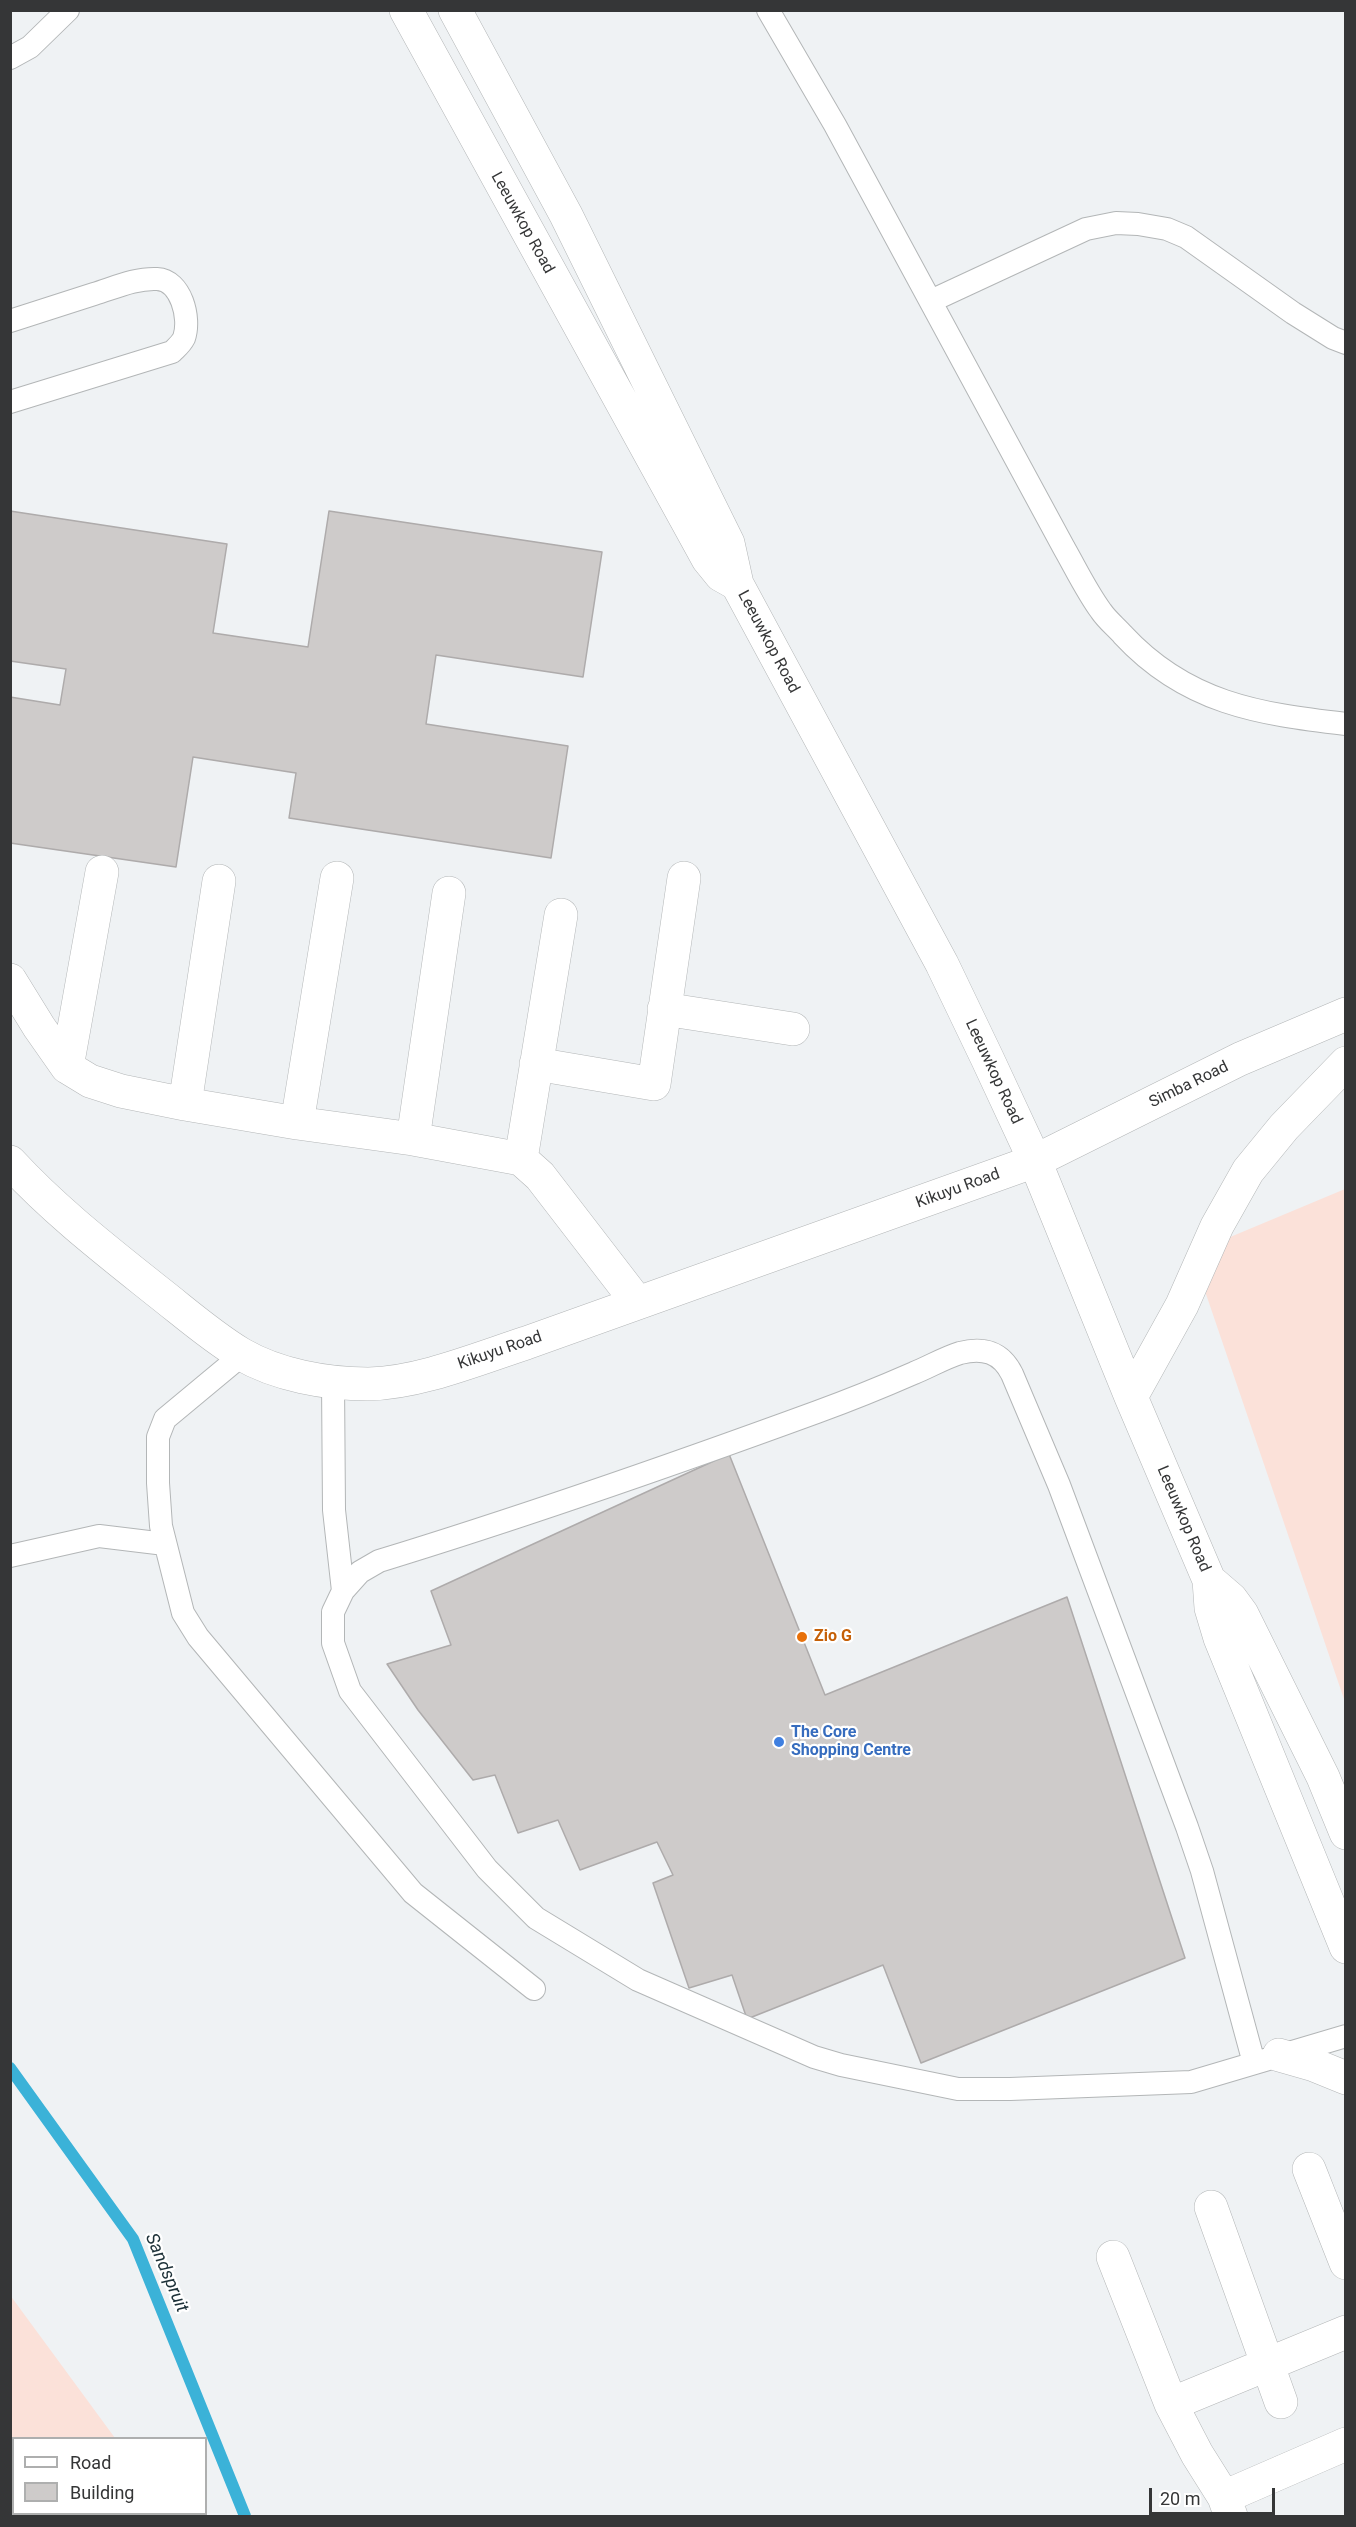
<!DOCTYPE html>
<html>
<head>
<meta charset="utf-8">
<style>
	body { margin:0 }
	#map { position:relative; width:1356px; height:2527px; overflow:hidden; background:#eff2f4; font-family:Roboto,sans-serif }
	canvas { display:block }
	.frame { position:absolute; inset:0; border:12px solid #353637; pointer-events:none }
	.legend { position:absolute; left:12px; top:2437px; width:195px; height:78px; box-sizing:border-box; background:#fff; border:2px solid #aeafaf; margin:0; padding:8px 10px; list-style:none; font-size:18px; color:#353637 }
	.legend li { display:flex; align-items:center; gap:12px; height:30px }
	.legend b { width:30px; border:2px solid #aeafaf }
	.scale { position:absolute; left:1149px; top:2488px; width:126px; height:27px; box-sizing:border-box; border:3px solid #353637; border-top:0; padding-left:8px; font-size:18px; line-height:21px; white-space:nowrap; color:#353637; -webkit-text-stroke:4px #fff; paint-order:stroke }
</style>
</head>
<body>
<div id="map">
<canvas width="1356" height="2527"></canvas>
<div class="frame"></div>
<ul class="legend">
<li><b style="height:8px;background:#fff"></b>Road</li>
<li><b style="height:16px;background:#cecbca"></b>Building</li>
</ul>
<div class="scale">20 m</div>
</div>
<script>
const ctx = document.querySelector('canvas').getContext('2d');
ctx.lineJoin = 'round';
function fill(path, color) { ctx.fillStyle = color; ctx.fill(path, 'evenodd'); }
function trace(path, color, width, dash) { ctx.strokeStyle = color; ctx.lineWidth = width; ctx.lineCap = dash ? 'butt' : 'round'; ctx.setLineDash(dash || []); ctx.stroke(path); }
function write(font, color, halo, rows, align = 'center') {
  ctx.font = font + ' Roboto,sans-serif'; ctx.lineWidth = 4.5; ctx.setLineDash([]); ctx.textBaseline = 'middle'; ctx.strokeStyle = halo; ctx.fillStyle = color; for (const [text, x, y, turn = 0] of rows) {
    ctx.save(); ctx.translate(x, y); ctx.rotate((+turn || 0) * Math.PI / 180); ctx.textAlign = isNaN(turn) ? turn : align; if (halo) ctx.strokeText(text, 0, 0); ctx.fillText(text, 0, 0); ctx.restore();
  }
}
const commercial = new Path2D(`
	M1345 1189V1702L1192 1253Z
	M10 2295 115 2438H14V2514H161L162 2516H11Z`);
const stream = new Path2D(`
	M10 2068 133 2239 245 2516`);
const building = new Path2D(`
	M10 511 227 544 213 633 308 647 329 511 602 552 583 677 436 655 426 724 568 746 551 858 289 818 296 773 193 757 176 867 10 843V697L60 705 66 669 10 661Z
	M729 1454 825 1695 1067 1597 1185 1958 921 2063 883 1965 747 2019 732 1975 689 1988 653 1883 673 1875 657 1842 580 1870 558 1820 518 1833 495 1775 473 1780 418 1710 387 1664 451 1645 431 1591Z`);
const service = new Path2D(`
	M768 10 835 125 1064 548C1076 569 1087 592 1101 611 1107 620 1116 627 1123 635 1186 703 1258 714 1346 724
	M10 58 30 47 68 10
	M931 301 1086 229 1116 223 1138 224 1167 229 1186 237 1293 313 1333 338 1346 343
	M10 321C38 312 66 303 94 294 114 288 135 278 157 279 181 280 191 318 184 338 181 344 177 347 172 352L10 402
	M242 1355 165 1419 158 1437V1483L161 1526 183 1613 198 1637 413 1893 534 1989
	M333 1382 334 1510 343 1591
	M10 1556 99 1536 165 1544
	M1254 2063 1202 1871 1187 1827 1059 1485 1012 1374C1001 1352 983 1347 960 1353 944 1358 929 1367 914 1373 882 1387 850 1400 817 1412 672 1465 526 1516 379 1561L360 1572 343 1591 333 1612V1643L350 1691 487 1869 536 1918 638 1980 814 2057 841 2065 958 2089H1010L1191 2082 1346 2036
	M10 2501 14 2505`);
const minor = new Path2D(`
	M10 980 39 1027 67 1067 90 1081 121 1091 185 1104 297 1123 413 1139 521 1159 540 1176 637 1302
	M664 1009 793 1029
	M536 1064 654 1084 684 878
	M67 1067 102 872
	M185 1104 219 881
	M297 1123 337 878
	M413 1139 449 893
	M521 1159 561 915
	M10 1162C54 1210 107 1251 157 1291 184 1312 211 1336 241 1354 277 1375 326 1384 368 1384 419 1383 477 1359 526 1343L1035 1161 1240 1059 1346 1014
	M1309 2169 1346 2263
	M1211 2207 1281 2402
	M1113 2257 1171 2404 1197 2454 1224 2497
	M1171 2404 1346 2332
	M1231 2516 1224 2497 1346 2444`);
const tertiary = new Path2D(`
	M406 10 708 559 721 575 737 584
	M455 10 566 215 728 543 737 584 942 964 988 1060 1035 1161 1131 1397 1209 1580 1211 1608 1220 1638 1346 1947
	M1131 1397 1182 1305 1217 1226 1248 1171 1284 1127 1346 1063
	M1209 1580 1231 1599 1242 1614 1323 1777 1346 1833
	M1279 2055 1314 2065 1346 2078`);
const markers = [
	[802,1637,6,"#e8710a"],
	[779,1742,6,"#3f7fe0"]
];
const streetNames = [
	["Leeuwkop Road",522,223,61],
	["Leeuwkop Road",768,642,62],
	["Leeuwkop Road",993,1072,65],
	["Simba Road",1189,1085,-26],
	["Kikuyu Road",958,1189,-20],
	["Kikuyu Road",500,1351,-19],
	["Leeuwkop Road",1183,1519,67]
];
const foodNames = [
	["Zio G",814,1637]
];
const shopNames = [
	["The Core",791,1733],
	["Shopping Centre",791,1751]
];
const waterNames = [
	["Sandspruit",166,2273,67]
];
fill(commercial, '#fbe1d9');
trace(stream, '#3bb2d8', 12);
fill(building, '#cecbca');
trace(building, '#aeabab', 1.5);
trace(service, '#b3b6b7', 24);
trace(minor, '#b3b6b7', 34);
trace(tertiary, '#b3b6b7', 34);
trace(service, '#fff', 22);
trace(minor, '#fff', 33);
trace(tertiary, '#fff', 33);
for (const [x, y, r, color] of markers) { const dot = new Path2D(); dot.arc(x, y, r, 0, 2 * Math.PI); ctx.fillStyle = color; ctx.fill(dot); trace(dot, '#fff', 2); }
write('16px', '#353637', '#fff', streetNames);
write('bold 16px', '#c56008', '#fff', foodNames, 'left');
write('bold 16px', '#366cbe', '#fff', shopNames, 'left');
write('italic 18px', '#1d3138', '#fff', waterNames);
</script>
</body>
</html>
